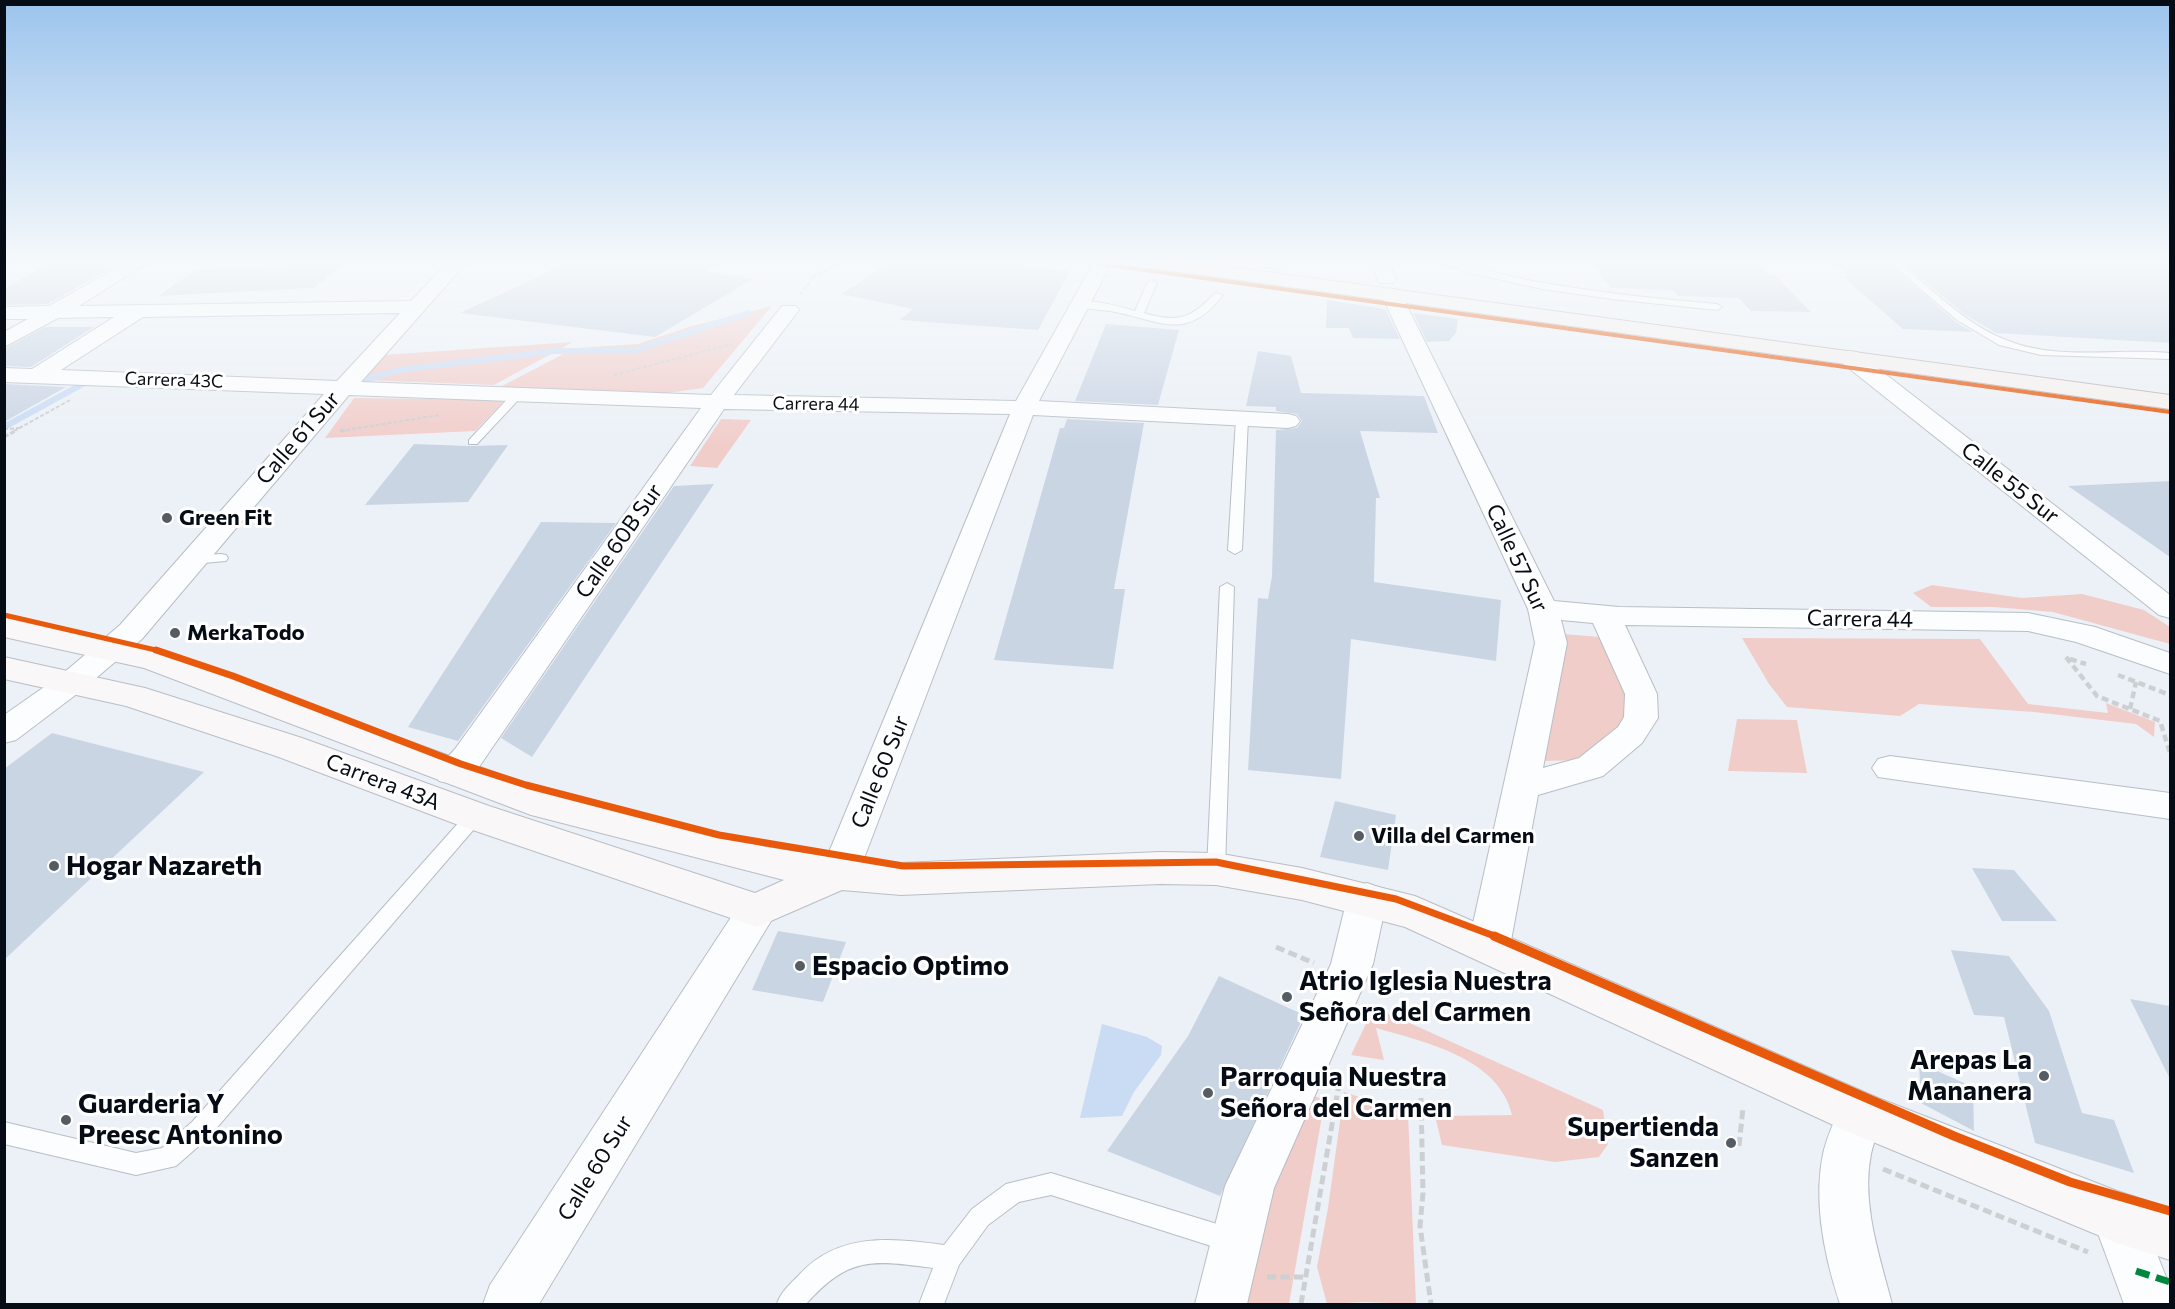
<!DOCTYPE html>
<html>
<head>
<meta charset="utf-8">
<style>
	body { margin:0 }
	#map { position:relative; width:2175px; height:1309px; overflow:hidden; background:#ecf1f7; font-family:Commissioner,sans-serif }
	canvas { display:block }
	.frame { position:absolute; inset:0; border:6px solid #060c15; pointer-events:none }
</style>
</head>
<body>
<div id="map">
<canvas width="2175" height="1309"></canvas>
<div class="frame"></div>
</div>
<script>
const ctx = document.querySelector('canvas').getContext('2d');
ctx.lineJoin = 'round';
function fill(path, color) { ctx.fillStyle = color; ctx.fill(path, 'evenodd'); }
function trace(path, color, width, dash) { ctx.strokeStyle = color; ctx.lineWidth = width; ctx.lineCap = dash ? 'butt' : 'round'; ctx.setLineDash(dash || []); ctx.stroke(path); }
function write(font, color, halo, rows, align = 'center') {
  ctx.font = font + ' Commissioner,sans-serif'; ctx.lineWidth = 6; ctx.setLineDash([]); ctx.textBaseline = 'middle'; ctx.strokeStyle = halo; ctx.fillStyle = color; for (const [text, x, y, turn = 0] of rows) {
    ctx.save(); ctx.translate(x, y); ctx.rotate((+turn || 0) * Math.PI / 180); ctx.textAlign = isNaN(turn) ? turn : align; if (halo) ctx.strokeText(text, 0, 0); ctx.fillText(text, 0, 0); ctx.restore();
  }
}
const green = new Path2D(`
	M772 306 703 388 660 394 498 388 575 348 638 344 692 326Z
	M573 342 494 385 361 380 383 355Z
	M354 398 505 400 475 431 325 438Z
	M721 419 751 420 717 468 690 466Z
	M1932 585 2022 598 2082 594 2144 610 2170 627V644L2053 612 1994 607H1931L1913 593Z
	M1562 634 1613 638 1636 701 1623 725 1585 760 1543 761Z
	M1742 638 1980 639 2028 704 2108 713 2106 703 2155 722 2154 737 2136 724 2034 712 1919 704 1900 716 1787 707 1769 684Z
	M1737 719 1797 720 1807 773 1728 771Z
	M1374 1007 1603 1110 1608 1144 1599 1157 1555 1162 1442 1145 1435 1116 1512 1115C1499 1058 1425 1042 1376 1028L1384 1060 1351 1055Z
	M1344 1092 1408 1113 1416 1304 1364 1302 1327 1304 1317 1267 1328 1208Z
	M1305 1094 1325 1099 1289 1304H1247L1252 1261 1286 1128Z`);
const water = new Path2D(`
	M1102 1024 1147 1037 1162 1046 1161 1055 1134 1092 1122 1116 1080 1118Z`);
const stream = new Path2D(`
	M360 381 400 370 554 351H633L748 313
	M4 427 88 381`);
const building = new Path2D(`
	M51 262H109L101 267H113L48 304 4 305V289Z
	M347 262 313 288 158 296 195 270Z
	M570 262H721L705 271 753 279 655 337 460 313Z
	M891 262H994L1070 271 1038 330 900 320 913 309 841 294Z
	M1592 262H1757L1768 273H1773L1811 312 1751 311 1739 298 1678 296 1673 290 1611 288Z
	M1831 262H1887L1956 322 1973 332 1903 329 1842 276H1848Z
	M1901 262H2170V343L1996 333 1964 314Z
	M1327 300 1385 309 1400 339 1353 338 1349 328H1326Z
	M1413 313 1458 319 1456 333 1449 341 1427 342Z
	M1106 324 1179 330 1158 405 1075 401Z
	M45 327H94L31 367 4 366V349Z
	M1258 351 1291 356 1301 393 1424 396 1438 433 1360 431 1380 498H1376L1374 582 1501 600 1496 661 1351 639 1341 779 1248 770 1258 598 1268 599 1272 576 1276 430 1297 428 1302 421 1297 414 1276 411V407L1246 406Z
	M4 384 66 387 4 422Z
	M1067 419 1144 423 1114 589H1125L1113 669 994 660 1060 428H1064Z
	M414 444 469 446 508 445 468 502 365 505Z
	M2170 481V557L2068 486Z
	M714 484 532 757 501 738 674 486Z
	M541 522 616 523 458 741 408 727Z
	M52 733 204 772 4 960V769Z
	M1335 801 1396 815 1388 870 1320 857Z
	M1972 868 2014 870 2057 921H2002Z
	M778 931 846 942 823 1002 752 990Z
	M1951 950 2009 956 2049 1011 2082 1113 2114 1120 2134 1173 2035 1143 2004 1017 1974 1015Z
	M1219 976 1304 1015 1220 1196 1107 1151 1188 1036Z
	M2130 999 2170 1006V1079Z
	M1919 1063 1973 1087 1974 1131 1921 1103Z`);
const pathFar3 = new Path2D(`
	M813 277 844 262
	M800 295 824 262
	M614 375 732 344
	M4 429 21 428
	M14 431 70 400
	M340 431 439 415`);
const pathFar2 = new Path2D(`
	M340 431 347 430
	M4 437 17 430`);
const pathFar1 = new Path2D(`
	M2066 657 2097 696 2160 721 2170 753
	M2070 659 2086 664
	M2118 675 2170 695
	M2130 709 2136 682`);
const path = new Path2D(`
	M1276 947 1314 963
	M1421 1098 1423 1193 1420 1226 1431 1304
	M1739 1146 1743 1108
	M1883 1169 2088 1252
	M1267 1277H1306
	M1301 1304 1339 1084`);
const lane = new Path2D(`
	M1436 262C1467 262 1511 278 1544 283 1601 293 1659 299 1717 304L1722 307 1717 310 1612 299 1542 289 1470 273Z
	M1889 262H1898C1932 289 1965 324 2006 340 2056 361 2117 348 2170 353V359L2041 355 1999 345 1957 320Z
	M1152 280 1157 283 1144 313C1178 323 1191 319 1215 293L1223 295C1187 342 1161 321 1115 312 1104 309 1085 311 1075 304 1086 297 1122 307 1135 311L1147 283Z
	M517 392 522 395 521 397 477 444H469V440L513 393Z
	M1242 416 1248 419 1242 550 1235 554 1228 550 1236 419Z
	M221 554 226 555 228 558 226 561 191 564 184 560 191 556Z
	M1227 583 1234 587 1225 869 1222 874 1216 876 1210 874 1207 869 1220 587Z
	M475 810 481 811 484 816 481 821 208 1138 176 1166 136 1175 4 1144V1122L136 1153 162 1148 192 1122 469 811Z
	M1051 1173 1230 1228 1239 1231 1242 1240 1239 1249 1230 1252 1051 1195 1019 1202 988 1225 959 1265 944 1304H919L933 1268C872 1260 849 1256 806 1304H777C780 1293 790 1284 799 1275 838 1232 891 1238 944 1245L972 1209 1006 1184Z`);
const street = new Path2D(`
	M127 262H149L79 306 411 301 448 262H467L361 382 711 395 782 306H796L799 310 734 395 1016 401 1094 262H1112L1039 401 1288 414 1296 416 1300 421 1296 426 1288 428 1033 415 858 874 853 885 839 889 825 885 820 874 1010 414 724 409 479 767C466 780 458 786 439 781L434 772 455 749 701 408 349 395 142 639 82 690 16 740 4 743V715L60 676 120 625 324 394 4 382V368L32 369 114 317 58 318 4 347V332L28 319H4V307L49 306ZM400 313 337 381 61 370 143 317Z
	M1371 262H1389L1396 279 1393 283H1379Z
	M1391 288 1401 294 1554 601 1619 607 2028 613 2095 627 2170 653V674L2076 642 2028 631 1625 625 1657 694 1658 718 1642 743 1603 776 1538 795 1510 946 1504 958 1489 963 1474 958 1468 946 1535 643 1528 609 1381 294ZM1561 620 1593 623 1625 694 1624 717 1618 727 1579 758 1543 768 1567 643Z
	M1849 351 1857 352 2170 595V618L2159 615 1841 362 1838 357 1841 352Z
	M1890 756 2170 793V819L1878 777 1872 768 1878 759Z
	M1367 883 1381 888 1387 899 1373 964 1274 1188 1247 1304H1195L1225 1186 1331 964 1347 899 1353 888Z
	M757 894 771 899 777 910 771 921 539 1304H483L490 1285 743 899Z
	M1861 1092 1878 1099 1884 1114C1880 1127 1874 1140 1871 1154 1861 1204 1880 1257 1892 1304H1840C1825 1259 1813 1202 1823 1154 1827 1135 1837 1116 1844 1099Z
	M2117 1192 2135 1199 2170 1287V1304H2124L2092 1217 2099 1199Z`);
const secondary = new Path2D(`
	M1260 262H1286L1288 265 1278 271 1263 266Z
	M4 617 165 653 552 793 766 847 839 858 901 863 1160 852 1216 853 1302 868 1415 896 1878 1098 2117 1191 2170 1208V1260L2117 1243 1844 1130 1405 927 1302 900 1216 885 1160 884 901 895 842 890 757 927 461 826 276 756 126 706 4 679V657L145 688 302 738 489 806 755 893 784 880 531 815 144 668 4 637Z`);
const primary = new Path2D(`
	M1143 262H1194L2170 395V409L1153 268Z`);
const quiet = new Path2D(`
	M2136 1271 2170 1282`);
const cyclewayFar3 = new Path2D(`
	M1087 262 2170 412`);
const cyclewayFar2 = new Path2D(`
	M4 615 160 651`);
const cyclewayFar1 = new Path2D(`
	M156 650 233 676 461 764 526 785 719 835 903 866 1216 862 1396 899 1497 937`);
const cycleway = new Path2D(`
	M1494 936 1954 1136 2070 1182 2170 1211`);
const markers = [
	[167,518,6,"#565c64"],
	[175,633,6,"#565c64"],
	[1359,836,6,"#565c64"],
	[54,866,6,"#565c64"],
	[800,966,6,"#565c64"],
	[1287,997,6,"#565c64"],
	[2044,1076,6,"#565c64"],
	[1208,1093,6,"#565c64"],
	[66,1120,6,"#565c64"],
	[1731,1143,6,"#565c64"]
];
const farStreetnames = [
	["Carrera 43C",174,380,2],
	["Carrera 44",816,404,1]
];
const streetNames = [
	["Calle 61 Sur",298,438,-49],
	["Calle 55 Sur",2010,483,38],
	["Calle 60B Sur",619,541,-55],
	["Calle 57 Sur",1517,558,65],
	["Carrera 44",1860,619,1],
	["Calle 60 Sur",880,772,-68],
	["Carrera 43A",383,782,21],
	["Calle 60 Sur",595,1168,-58]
];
const poiNames = [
	["Green Fit",179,518],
	["MerkaTodo",187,633],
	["Villa del Carmen",1371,836]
];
const nearPoinames = [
	["Hogar Nazareth",66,866],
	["Espacio Optimo",812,966],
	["Atrio Iglesia Nuestra",1299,981],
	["Señora del Carmen",1299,1012],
	["Arepas La",2032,1060,"right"],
	["Mananera",2032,1091,"right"],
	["Parroquia Nuestra",1220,1077],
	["Señora del Carmen",1220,1108],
	["Guarderia Y",78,1104],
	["Preesc Antonino",78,1135],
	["Supertienda",1719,1127,"right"],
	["Sanzen",1719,1158,"right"]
];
fill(green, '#f1cdca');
fill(water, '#cadbf4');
trace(stream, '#cadbf4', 6);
fill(building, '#cad5e4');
trace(lane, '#b8bec6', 2);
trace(street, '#b8bec6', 2);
trace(secondary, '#b8bec6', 2);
trace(primary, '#bab3b5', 2);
trace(pathFar3, '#cdd0d2', 2, [4, 2]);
trace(pathFar2, '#cdd0d2', 3, [5, 2]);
trace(pathFar1, '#cdd0d2', 4.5, [7, 4]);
trace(path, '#cdd0d2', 5, [9, 4.5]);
fill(lane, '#fcfdfe');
fill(street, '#fcfdfe');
fill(secondary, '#f9f7f7');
fill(primary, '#f5f0ef');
trace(quiet, '#00873e', 7, [14, 7]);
trace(cyclewayFar3, '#e8590c', 4);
trace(cyclewayFar2, '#e8590c', 5);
trace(cyclewayFar1, '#e8590c', 7);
trace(cycleway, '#e8590c', 9);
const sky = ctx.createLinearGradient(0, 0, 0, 445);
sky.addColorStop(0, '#9cc4ed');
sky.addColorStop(0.59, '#f6f9fb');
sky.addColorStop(1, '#f6f9fb00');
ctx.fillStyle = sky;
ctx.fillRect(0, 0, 2175, 445);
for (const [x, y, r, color] of markers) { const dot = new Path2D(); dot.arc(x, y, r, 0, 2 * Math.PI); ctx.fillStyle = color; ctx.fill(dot); trace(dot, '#fff', 2); }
write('18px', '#060c15', '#fff', farStreetnames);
write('22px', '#060c15', '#fff', streetNames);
write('bold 22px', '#060c15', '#fff', poiNames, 'left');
write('bold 27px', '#060c15', '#fff', nearPoinames, 'left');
</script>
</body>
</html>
